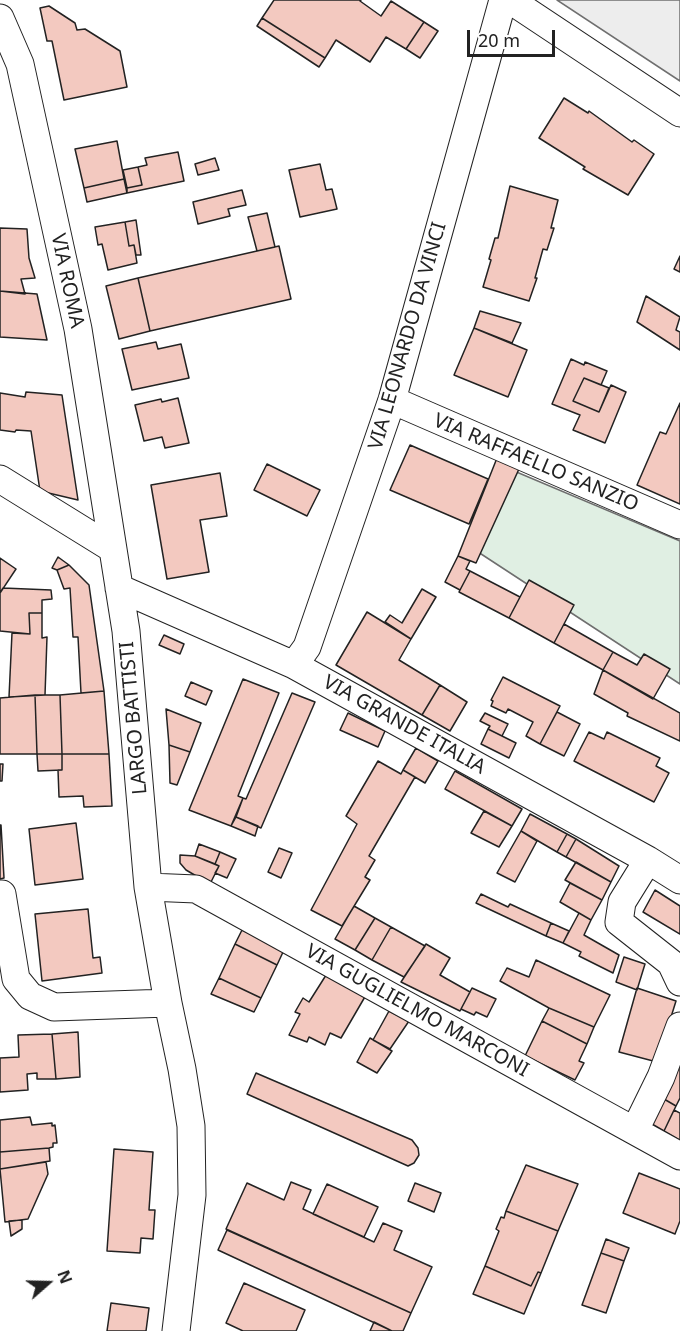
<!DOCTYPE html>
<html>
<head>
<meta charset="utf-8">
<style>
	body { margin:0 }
	#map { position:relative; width:680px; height:1331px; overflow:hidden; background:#fff; font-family:"Noto Sans",sans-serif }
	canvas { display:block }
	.north { position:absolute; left:18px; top:1253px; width:60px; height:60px; -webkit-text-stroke:4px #fff; paint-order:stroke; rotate:70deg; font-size:16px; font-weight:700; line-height:24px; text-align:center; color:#222 }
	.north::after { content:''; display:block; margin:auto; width:21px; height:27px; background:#222; clip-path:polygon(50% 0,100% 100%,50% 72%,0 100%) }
	.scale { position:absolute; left:467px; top:30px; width:88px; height:27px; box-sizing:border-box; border:3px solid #222; border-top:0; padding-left:8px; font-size:18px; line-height:21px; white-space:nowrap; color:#222; -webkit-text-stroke:4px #fff; paint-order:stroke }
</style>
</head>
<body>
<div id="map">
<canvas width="680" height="1331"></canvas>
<div class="north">N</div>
<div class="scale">20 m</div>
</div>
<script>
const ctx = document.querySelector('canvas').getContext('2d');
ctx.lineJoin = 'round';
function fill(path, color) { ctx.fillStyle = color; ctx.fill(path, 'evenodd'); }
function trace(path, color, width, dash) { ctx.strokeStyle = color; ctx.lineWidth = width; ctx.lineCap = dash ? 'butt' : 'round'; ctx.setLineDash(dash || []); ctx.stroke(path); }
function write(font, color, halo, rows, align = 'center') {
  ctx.font = font + ' "Noto Sans",sans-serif'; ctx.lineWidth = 4.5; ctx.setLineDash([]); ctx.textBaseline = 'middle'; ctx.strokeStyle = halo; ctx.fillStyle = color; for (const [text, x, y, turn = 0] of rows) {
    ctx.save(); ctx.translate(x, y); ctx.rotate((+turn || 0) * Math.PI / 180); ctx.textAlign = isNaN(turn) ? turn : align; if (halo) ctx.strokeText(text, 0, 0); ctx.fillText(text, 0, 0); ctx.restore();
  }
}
const green = new Path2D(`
	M507 468 680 541V684L475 550Z`);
const parking = new Path2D(`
	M557 0H680V81Z`);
const building = new Path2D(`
	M274 0H361L360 1 381 16 391 1 424 22 406 49 386 37 370 62 336 40 325 58 262 18Z
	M49 6 75 23 77 30 85 29 120 51 127 87 64 100 52 41H47L40 8Z
	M262 18 325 58 319 67 257 26Z
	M424 22 438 31 420 58 406 49Z
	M564 98 588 113 589 111 632 142 634 140 654 154 628 195 583 169 585 167 539 138Z
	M117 141 124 179 84 188 75 149Z
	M178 152 184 181 127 193V188L142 185 138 167 147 165 145 158Z
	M215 158 219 170 198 175 195 164Z
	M320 164 326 190 332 189 337 209 300 217 289 170Z
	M138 167 142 185 127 188 123 170Z
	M124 179 127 193 87 202 84 188Z
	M510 186 558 200 551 228H554L547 250 543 249 535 278H537L529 301 483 287 491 260 489 259 495 238H498Z
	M242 190 246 205 228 209 230 216 198 224 193 202Z
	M267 213 275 247 257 251 248 217Z
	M136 220 141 255H136L134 245 129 246 125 222Z
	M125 222 129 246 134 245 137 263 108 270 102 244 98 245 95 227Z
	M0 228 27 229 29 258 35 278 21 279 25 294 0 291Z
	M279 246 291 299 150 331 138 278Z
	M680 256V272L674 269Z
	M138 278 150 331 119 339 106 286Z
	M0 291 37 294 47 340 0 337Z
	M646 296 680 317 676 330 680 332V350L637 322Z
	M480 311 521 323 512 343 474 328Z
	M474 328 527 350 508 397 454 375Z
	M156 342 158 349 181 344 189 378 132 390 122 349Z
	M571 359 584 365 585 362 607 371 601 385 584 378 573 401 599 412 611 385 626 392 605 443 573 430 580 415 552 404Z
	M584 378 609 388 599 412 573 401Z
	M26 392 62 395 78 500 40 491 31 431 16 430 15 432 0 430V393L25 397Z
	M178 398 189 443 165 448 162 437 144 441 135 405 161 399 162 402Z
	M680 403V504L637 485 660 432 666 434Z
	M410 445 488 479 469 524 390 490Z
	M497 458 519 469 476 563 458 556Z
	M267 464 320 490 307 516 254 490Z
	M220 473 227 516 200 520 209 572 167 579 151 485Z
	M458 556 470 561 466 569 470 571 460 590 445 582Z
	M58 557 69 565 57 570 52 568Z
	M0 558 16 569 0 593Z
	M69 565 89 585 104 691 81 693 78 637H73L70 588 64 589 57 570Z
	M470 571 520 597 509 618 459 592Z
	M529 580 574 605 554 643 509 618Z
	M3 588 51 590 52 599 42 600V613H29L30 634 0 631V593Z
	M422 589 436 597 411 639 385 622 390 615 402 623Z
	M367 612 411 639 399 660 440 685 422 715 336 665Z
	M29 613H42V638L47 637 45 695 9 697 12 633 30 634Z
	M564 624 613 652 603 670 554 643Z
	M164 635 184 644 180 654 159 645Z
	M613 652 637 665 644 654 670 669 653 699 603 670Z
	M603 670 680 713V741L627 716 628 713 594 694Z
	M503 677 560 706 540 744 526 736 533 722 508 709 506 713 491 706 493 701 491 700Z
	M243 679 279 693 238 796 243 798 231 826 189 810Z
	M191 682 212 691 206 705 185 696Z
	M440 685 467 702 450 731 422 715Z
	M104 691 109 754H62L60 695Z
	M292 693 315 702 261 828 236 817 243 798 246 799Z
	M35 695 37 754H0V698Z
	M35 695H60L62 754H37Z
	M166 709 201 723 190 752 169 745Z
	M557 712 580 724 564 756 540 744Z
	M348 713 385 731 378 747 340 730Z
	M485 713 508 724 502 736 488 729 490 726 480 721Z
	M488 729 516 743 509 758 481 744Z
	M589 732 604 739 607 732 660 758 656 766 669 773 654 802 574 761Z
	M169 745 190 752 177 785 170 783Z
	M416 748 438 761 425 783 403 770Z
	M37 754H62V770L38 771Z
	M62 754H109L112 806 84 807 83 796 59 797 58 770H62Z
	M378 761 401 774 403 770 415 777 369 856 375 860 365 877 370 880 342 926 311 910 357 824 346 816Z
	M0 764H3L2 781H0Z
	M455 771 522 809 512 826 445 789Z
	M484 811 512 826 499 847 471 833Z
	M530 814 567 834 557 852 521 831Z
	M236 817 258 826 255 836 231 826Z
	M76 823 83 879 35 885 29 829Z
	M1 825 4 878 0 879V825Z
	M521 831 537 841 515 882 497 873Z
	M567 834 576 839 566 857 557 852Z
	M576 839 619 866 611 882 566 857Z
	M199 844 220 852 215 864 195 856Z
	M279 848 292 853 281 878 268 872Z
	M220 852 236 859 227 878 215 873 219 866 215 864Z
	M180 855 195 856 219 866 210 884 186 870 180 863Z
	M576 862 611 882 602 900 565 880Z
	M570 883 602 900 591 920 560 902Z
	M655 890 680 906V934L643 912Z
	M481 894 508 907 510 904 551 923 546 936 476 903Z
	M354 906 375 918 355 950 335 939Z
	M88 909 93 958 100 957 102 973 42 981 35 914Z
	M579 913 591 920 584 935 619 955 613 973 579 956 581 952 563 943Z
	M375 918 391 927 372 960 355 950Z
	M551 923 569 931 563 943 546 936Z
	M391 927 425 946 404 977 372 960Z
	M242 930 284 950 277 965 235 944Z
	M235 944 277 965 261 998 219 978Z
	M426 944 450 958 440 975 470 992 460 1011 401 982Z
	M624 957 645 964 637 990 616 982Z
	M536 960 610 995 594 1027 549 1008 500 981 507 968 529 977Z
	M328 972 366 995 341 1038 330 1033 325 1045 309 1037 307 1042 289 1035 300 1014 295 1012 303 998 309 1002Z
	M219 978 261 998 254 1012 211 994Z
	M472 988 496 999 487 1017 476 1012 474 1015 461 1009Z
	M637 988 676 1001 657 1062 619 1052Z
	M549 1008 594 1027 587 1044 542 1021Z
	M389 1011 409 1021 390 1049 373 1040Z
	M542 1021 587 1044 579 1061 584 1063 575 1080 525 1056Z
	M78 1032 80 1077 56 1079 52 1034Z
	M52 1034 56 1079H37V1073L27 1074 28 1090 0 1092V1058L19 1057 18 1035Z
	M370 1038 392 1051 377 1073 357 1062Z
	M680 1057V1098L676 1106 664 1099Z
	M256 1073 412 1140 418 1148 419 1155 414 1163 408 1166 247 1094Z
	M664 1099 676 1106 664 1131 652 1124Z
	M674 1110 680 1113V1140L664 1131Z
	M30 1117 32 1125 52 1123V1126L55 1125 57 1143H53V1147L49 1148 0 1152V1120Z
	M49 1148 50 1161 0 1169V1152Z
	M114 1149 153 1152 149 1210H155L153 1239 141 1238 140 1253 107 1251Z
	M46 1162 48 1174 28 1219 5 1222 0 1169Z
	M526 1165 578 1184 558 1231 506 1211Z
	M639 1173 680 1189V1221L675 1234 623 1213Z
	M291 1182 311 1190 303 1209 374 1242 383 1223 402 1231 394 1250 432 1267 411 1313 226 1229 247 1183 284 1200Z
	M415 1183 441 1193 434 1212 408 1201Z
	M327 1184 378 1207 364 1237 313 1214Z
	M506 1211 558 1231 541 1273 538 1272 531 1286 485 1266 499 1231 496 1229 501 1217 504 1218Z
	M22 1220V1229L11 1236 9 1221Z
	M227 1230 411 1313 403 1331H392L218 1250Z
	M606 1239 629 1248 624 1261 601 1253Z
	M601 1253 624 1261 606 1313 582 1305Z
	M485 1266 531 1286 538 1272 541 1273 524 1314 473 1294Z
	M244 1283 305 1310 296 1331H243L226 1323Z
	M111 1303 149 1308 146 1331H107Z
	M374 1322 390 1330V1331H370Z`);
const street = new Path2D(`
	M510 0 680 113
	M0 18 20 64 78 329 126 631 148 887 168 1003 182 1069 191 1126 192 1195 176 1331
	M392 400 680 525
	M0 479 113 549
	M119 588 294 665 648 860 680 880
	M294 665 307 647 392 400 503 0
	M648 860 622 902 619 922 671 963 680 982
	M148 887 196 889 680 1156
	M0 894H2L16 979 30 996 54 1007 168 1003
	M635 1130 661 1077 680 1026`);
const streetNames = [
	["VIA ROMA",67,281,78],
	["VIA LEONARDO DA VINCI",408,336,-74],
	["VIA RAFFAELLO SANZIO",536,463,23],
	["LARGO BATTISTI",134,718,-95],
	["VIA GRANDE ITALIA",404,725,29],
	["VIA GUGLIELMO MARCONI",417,1011,29]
];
fill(green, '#e0efe3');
trace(green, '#6f6f6f', 1.5);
fill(parking, '#ededed');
trace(parking, '#6f6f6f', 1.5);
fill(building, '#f3c9c0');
trace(building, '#222', 1.5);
trace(street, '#222', 29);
trace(street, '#fff', 27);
write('20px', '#222', '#fff', streetNames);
</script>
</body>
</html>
